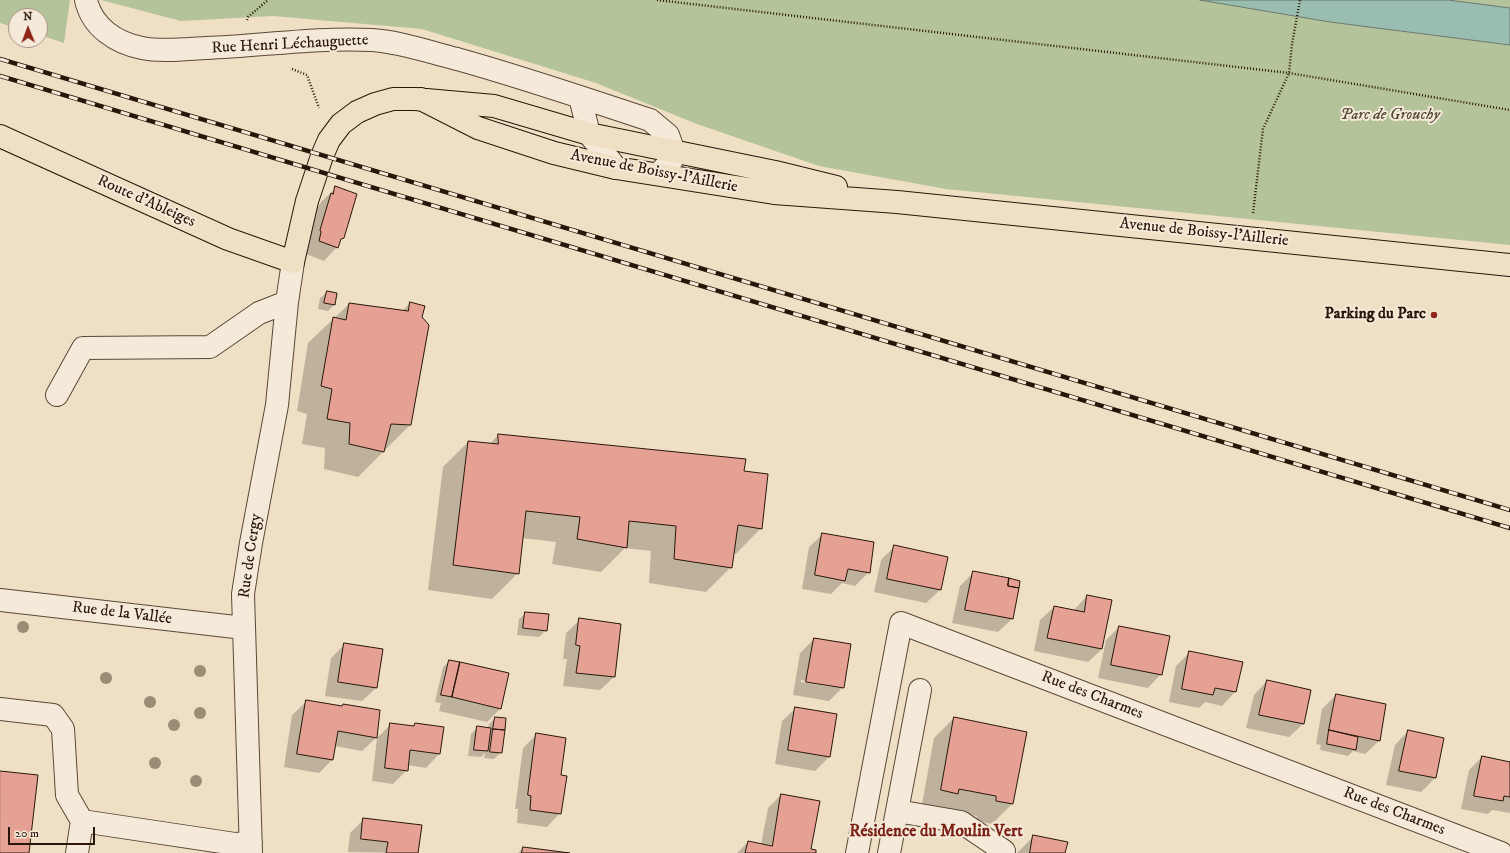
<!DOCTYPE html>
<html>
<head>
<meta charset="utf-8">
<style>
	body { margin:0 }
	#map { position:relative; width:1510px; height:853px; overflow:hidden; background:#efdfc4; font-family:"IM FELL DW Pica",serif }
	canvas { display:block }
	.north { position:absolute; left:8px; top:8px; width:40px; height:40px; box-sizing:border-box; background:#f5ead9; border:1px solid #a39586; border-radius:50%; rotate:359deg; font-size:11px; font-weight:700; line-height:16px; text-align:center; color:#29160a }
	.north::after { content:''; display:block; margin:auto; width:14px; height:18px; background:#8f2418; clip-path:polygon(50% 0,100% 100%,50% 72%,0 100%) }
	.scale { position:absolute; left:8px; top:827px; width:87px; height:18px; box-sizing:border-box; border:2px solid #29160a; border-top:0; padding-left:5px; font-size:12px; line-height:14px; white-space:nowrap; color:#29160a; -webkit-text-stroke:3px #f5ead9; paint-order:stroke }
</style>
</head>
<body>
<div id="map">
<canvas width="1510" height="853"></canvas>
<div class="north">N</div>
<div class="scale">20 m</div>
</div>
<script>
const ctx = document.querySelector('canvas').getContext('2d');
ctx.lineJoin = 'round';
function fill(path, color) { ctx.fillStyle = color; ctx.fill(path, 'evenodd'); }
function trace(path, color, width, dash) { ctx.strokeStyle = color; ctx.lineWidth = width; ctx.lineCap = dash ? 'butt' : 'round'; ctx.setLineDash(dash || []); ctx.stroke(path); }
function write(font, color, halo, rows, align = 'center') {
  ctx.font = font + ' "IM FELL DW Pica",serif'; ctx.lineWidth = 4; ctx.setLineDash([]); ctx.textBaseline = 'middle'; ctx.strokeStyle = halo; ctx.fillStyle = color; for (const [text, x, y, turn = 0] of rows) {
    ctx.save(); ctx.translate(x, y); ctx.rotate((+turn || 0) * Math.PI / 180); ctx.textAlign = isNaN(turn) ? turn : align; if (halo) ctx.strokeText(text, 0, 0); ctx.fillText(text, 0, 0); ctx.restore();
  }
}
const green = new Path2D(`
	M0 0H70L64 43 40 35V16H16V28L0 23Z
	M101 0H1510V245L946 189 819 166 697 124 596 83 422 29 273 16 181 21Z`);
const water = new Path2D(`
	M1200 0H1448L1510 8V45L1330 22Z`);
const shadow = new Path2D(`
	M336 188 343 237 339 241 337 247 324 261 306 254 308 246 307 244 317 208 322 201Z
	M327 292 334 305 328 311 318 309 320 298Z
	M410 303 421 317 410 425 358 477 324 469 325 448 302 444 307 414 297 411 308 343 349 304 402 311Z
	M498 435 745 460 743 472 761 528 736 554 733 553 731 567 706 592 649 583 651 551 625 548 601 572 552 564 556 542 522 538 518 573 492 599 428 590 443 467 468 442 490 444Z
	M823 534 869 572 855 586 842 583 831 594 802 589 809 547Z
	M895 546 946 557 940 590 926 603 874 592 881 560Z
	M974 572 1012 619 998 632 952 623 960 586Z
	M1087 596 1102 649 1088 662 1034 651 1040 620 1054 607 1073 611Z
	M526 613 546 630 539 637 517 635 519 619Z
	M580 620 614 677 600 690 563 686 567 659H563L566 633Z
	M1119 627 1161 674 1148 688 1098 678 1106 640Z
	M814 639 843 687 829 701 793 695 800 653ZM801 680 833 685V687L801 682Z
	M344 645 376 688 362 701 325 696 331 658Z
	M1190 652 1241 663 1235 692 1222 706 1205 702 1199 708 1169 702 1176 666Z
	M450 661 501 708 487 722 439 711 441 703 435 702 443 667Z
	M1267 681 1310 690 1303 724 1289 737 1246 728 1254 695Z
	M1336 695 1379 741 1365 754 1353 751 1348 756 1320 750 1321 745 1316 744 1322 709Z
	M306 702 376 738 362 751 335 746 333 759 319 773 284 767 292 715Z
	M796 708 836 715 829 757 815 771 775 764 782 721Z
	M496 718 501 752 494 759 484 758 485 753 481 757 468 756 471 734 478 727 488 728 489 724Z
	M954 718 1012 804 992 824 976 821 977 816 941 809 921 810 934 738Z
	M391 724 412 727 415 724 443 728 439 754 426 768 407 765V770L393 784 372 781 377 738Z
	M1408 731 1443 739 1435 778 1421 792 1386 785 1395 745Z
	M537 734 560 776V813L547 827 517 823 518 809H515L523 748Z
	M1482 757 1510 763V813L1492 810 1488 814 1461 809 1469 770Z
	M781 795 810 850 815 853H737L748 842 761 845 768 808Z
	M364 819 417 853 348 852 350 833Z
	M1034 836 1064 853H1017Z
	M523 848 564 853H518Z`);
const building = new Path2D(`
	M335 186 357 194 344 238 341 239 338 248 319 241 321 232 320 230 331 193 333 194Z
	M327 291 337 293 335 305 324 303Z
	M410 302 425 306 422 317 429 325 411 425 391 424 384 452 349 444 350 423 327 419 332 389 321 386 333 317 346 320 349 303 408 311Z
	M498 434 746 459 744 471 768 474 762 529 738 525 732 568 674 559 676 526 629 521 627 548 577 539 580 517 526 511 519 574 453 565 468 441 498 444Z
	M822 533 874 542 870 573 848 569 845 581 815 575Z
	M894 545 948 557 941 590 887 579Z
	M973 571 1009 578 1008 586 1019 588 1013 619 965 610Z
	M1009 578 1020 581 1019 588 1008 586Z
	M1087 595 1112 600 1102 649 1047 638 1054 606 1084 612Z
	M525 612 549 614 547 631 523 628Z
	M579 618 621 624 615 677 576 673 580 646 576 645Z
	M1119 626 1170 636 1162 675 1111 665Z
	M814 638 851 644 844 688 806 682Z
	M344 643 383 649 377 688 338 682Z
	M1189 651 1243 662 1236 692 1215 688 1213 695 1182 689Z
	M449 660 460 662 452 697 441 695Z
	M460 662 509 673 501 709 452 697Z
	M1267 680 1311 690 1304 724 1259 715Z
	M1336 694 1386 704 1380 741 1329 730Z
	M306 700 342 706 343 704 380 710 377 738 338 731 333 760 297 754Z
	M795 707 837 714 830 757 788 750Z
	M495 717 506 718 505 730 493 729Z
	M954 717 1027 732 1013 804 996 801V796L959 789 958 794 941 790Z
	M390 723 414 726 415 723 444 727 440 754 410 750 408 771 385 768Z
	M477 726 491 728 488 751 474 750Z
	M493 729 505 730 502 753 490 752Z
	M1329 730 1358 737 1356 750 1327 744Z
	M1408 730 1444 738 1436 778 1399 771Z
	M536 733 566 738 561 775 567 776 561 814 530 810 531 796 528 795Z
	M1482 756 1510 762V797L1504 796 1503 801 1474 796Z
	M0 771 38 775 29 853H0Z
	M781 794 820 801 811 849 816 850V853H745L748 841 772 846Z
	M363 818 422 825 418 853H386L388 842 361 839Z
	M1033 835 1068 842 1065 853H1030Z
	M523 847 570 853H522Z`);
const path = new Path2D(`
	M657 0 1289 73 1510 110
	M247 20 248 17 268 0
	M292 69 307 75 319 108
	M1253 213 1263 129 1289 73 1292 44 1300 0`);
const minor = new Path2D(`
	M86 0C92 27 116 43 142 48 161 52 186 49 206 48 261 46 316 37 372 40 401 42 429 52 457 59 522 77 586 99 650 120L668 135 674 152 672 160 658 174
	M580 97 589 134 616 168
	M57 395 83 348 210 347 259 313 287 302
	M0 600 244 628
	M0 709 53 715 63 729 67 795 82 821 235 844 251 843
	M897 811 961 822 1004 851 1003 853
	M77 853 82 821
	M251 853 243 594 251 543 277 405 287 302 293 262
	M857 853 901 623 1501 853
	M889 853 920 690`);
const major = new Path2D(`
	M421 99 478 128 554 153 616 168 774 193 897 202 1510 265
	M0 136 228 239 293 262 307 201 322 156 329 140 341 124 357 112 375 104 393 99H415L494 106 589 134 775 172 836 187`);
const rail = new Path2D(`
	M0 59 1510 510
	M0 76 1510 528`);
const trees = [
	[23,627],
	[200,671],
	[106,678],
	[150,702],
	[200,713],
	[174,725],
	[155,763],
	[196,781]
];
const markers = [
	[1434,315,4,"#8f2418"]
];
const streetNames = [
	["Rue Henri Léchauguette",290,45,-3],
	["Avenue de Boissy-l'Aillerie",654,172,11],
	["Route d'Ableiges",146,202,24],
	["Avenue de Boissy-l'Aillerie",1204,233,6],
	["Rue de Cergy",251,556,-82],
	["Rue de la Vallée",122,614,7],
	["Rue des Charmes",1092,696,21],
	["Rue des Charmes",1394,812,21]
];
const parkNames = [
	["Parc de Grouchy",1390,116]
];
const poiNames = [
	["Parking du Parc",1426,315]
];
const neighbourhoodNames = [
	["Résidence du Moulin Vert",936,832]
];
fill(green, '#b4c399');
fill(water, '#9abdb1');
trace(water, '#6d7a6e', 1);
fill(shadow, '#0003');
fill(building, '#e6a195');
trace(building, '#29160a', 1);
trace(minor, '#5a4838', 24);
trace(major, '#29160a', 24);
trace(path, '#29160a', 2.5, [1, 2]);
trace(minor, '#f5ead9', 22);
trace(major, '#efdfc4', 22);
trace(rail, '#29160a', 4.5);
trace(rail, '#f5ead9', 3, [9]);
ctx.fillStyle = '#998d75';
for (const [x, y] of trees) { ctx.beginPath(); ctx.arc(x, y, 6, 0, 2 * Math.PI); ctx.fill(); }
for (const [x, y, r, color] of markers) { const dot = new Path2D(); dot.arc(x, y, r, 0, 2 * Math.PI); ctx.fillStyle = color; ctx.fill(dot); trace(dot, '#f5ead9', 1.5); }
write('16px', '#29160a', '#f5ead9', streetNames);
write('italic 16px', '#534a35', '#f5ead9', parkNames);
write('bold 16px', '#29160a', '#f5ead9', poiNames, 'right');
write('bold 17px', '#7a1f14', '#f5ead9', neighbourhoodNames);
</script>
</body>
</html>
